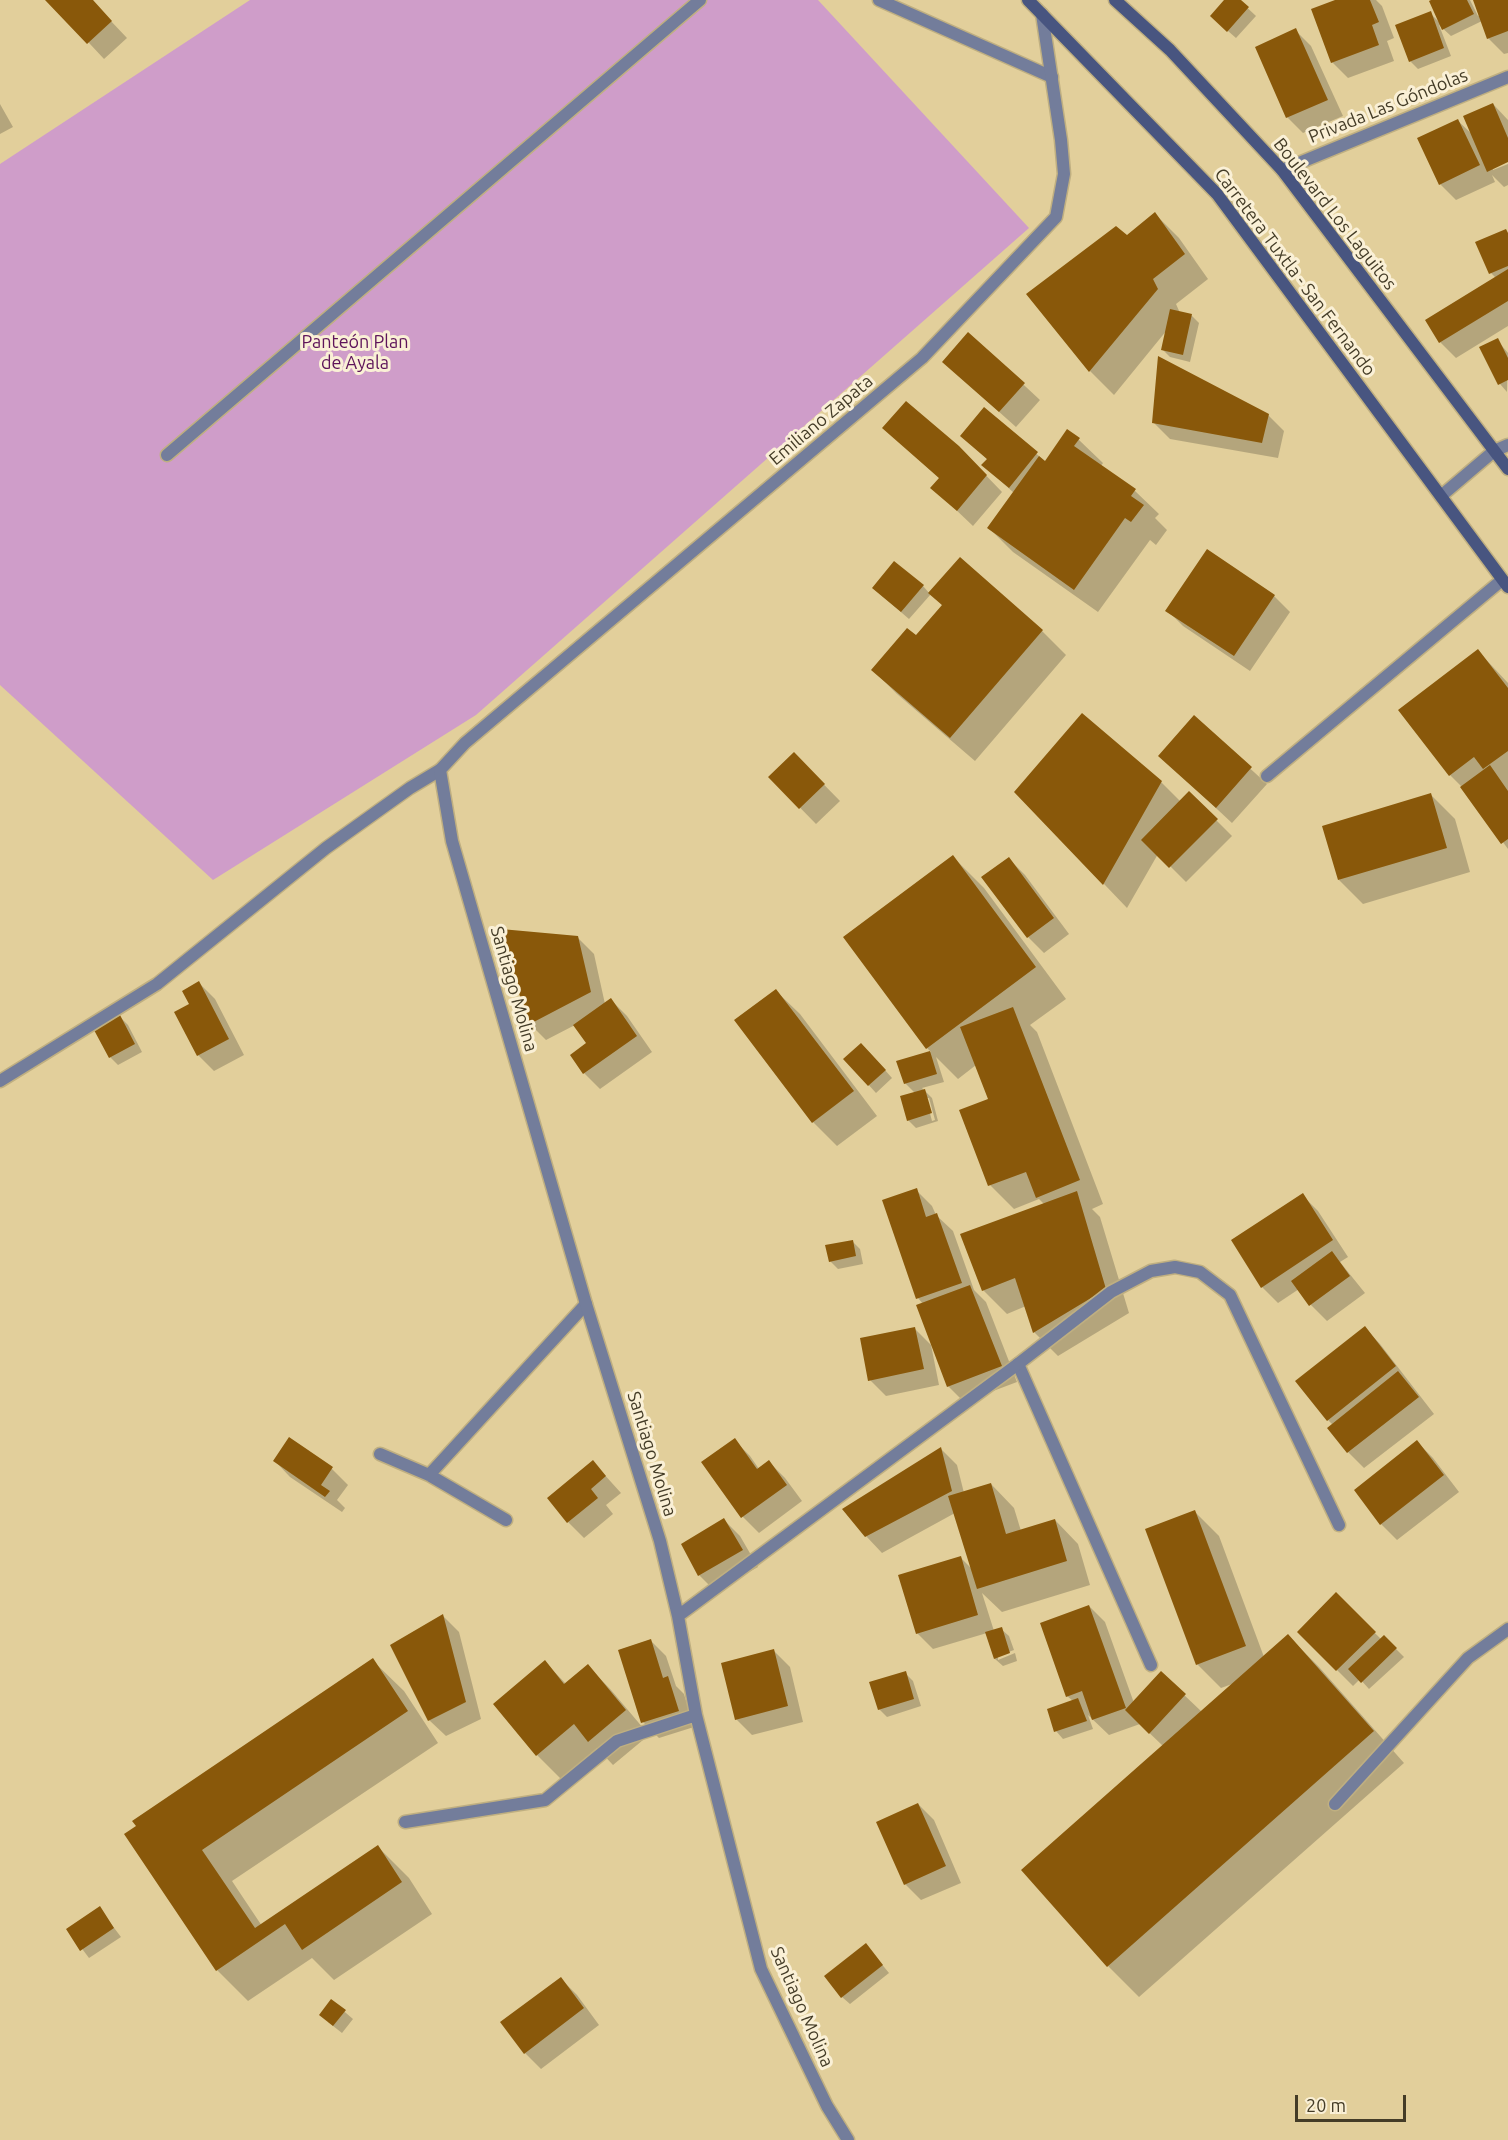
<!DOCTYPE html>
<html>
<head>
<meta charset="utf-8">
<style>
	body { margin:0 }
	#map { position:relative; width:1508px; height:2140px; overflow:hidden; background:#e2cf9b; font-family:Ubuntu,sans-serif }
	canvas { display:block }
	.scale { position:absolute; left:1295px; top:2095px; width:111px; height:27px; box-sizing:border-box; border:3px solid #443c27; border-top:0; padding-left:8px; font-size:18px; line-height:21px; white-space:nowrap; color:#443c27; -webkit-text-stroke:4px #faf0d6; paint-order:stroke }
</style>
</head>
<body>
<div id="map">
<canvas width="1508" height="2140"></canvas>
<div class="scale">20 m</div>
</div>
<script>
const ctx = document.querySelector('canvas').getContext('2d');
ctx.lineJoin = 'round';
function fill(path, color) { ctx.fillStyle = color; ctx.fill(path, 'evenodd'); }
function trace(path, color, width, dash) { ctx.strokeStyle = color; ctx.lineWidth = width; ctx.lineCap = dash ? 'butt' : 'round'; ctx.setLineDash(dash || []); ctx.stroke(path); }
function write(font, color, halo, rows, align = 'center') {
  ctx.font = font + ' Ubuntu,sans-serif'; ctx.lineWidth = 6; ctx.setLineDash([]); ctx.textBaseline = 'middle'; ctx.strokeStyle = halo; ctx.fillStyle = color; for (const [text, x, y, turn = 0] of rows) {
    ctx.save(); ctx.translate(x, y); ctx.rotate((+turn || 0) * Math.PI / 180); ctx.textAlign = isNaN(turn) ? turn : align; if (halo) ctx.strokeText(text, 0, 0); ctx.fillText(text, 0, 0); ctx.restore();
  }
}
const green = new Path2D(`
	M250 0H818L1029 228 476 715 213 880 0 685V164Z`);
const shadow = new Path2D(`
	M49 0H91L127 38 104 59Z
	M1226 0H1239L1256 16 1236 38 1220 24Z
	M1339 0H1376L1382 6 1394 38 1387 41 1394 61 1348 78 1332 62Z
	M1435 0H1470L1478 16 1480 15 1474 0H1508V53L1504 54 1488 38 1482 21 1451 36 1439 25 1451 56 1418 69 1410 61 1430 13 1440 23Z
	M1295 30 1311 46 1343 116 1303 133 1287 117Z
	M0 104 13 127 0 134Z
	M1493 104 1508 120V161L1493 167V170L1508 164V185L1504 187 1492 175 1495 182 1456 200 1440 184 1458 121 1473 135Z
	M1155 214 1179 238 1208 279 1176 304 1180 313 1191 315 1199 323 1190 362 1170 357 1162 349 1167 330 1114 395 1090 371 1028 295 1127 237Z
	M1508 233V326L1456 358 1440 342 1496 278 1491 273Z
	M969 334 1040 400 1016 427 960 377Z
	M1497 340 1508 353 1507 392 1500 384Z
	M984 409 1046 462 1068 432 1079 440 1103 463 1101 466 1135 491 1159 514 1155 518 1167 530 1156 545 1150 540 1098 612 1013 552 989 528 1014 493 983 465 988 460 962 436Z
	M1268 415 1284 431 1278 458 1170 439 1154 423Z
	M884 428 975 464 1002 492 973 526 933 488 940 479Z
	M960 559 1042 631 1066 655 975 761 897 694 873 670 916 637 943 606 931 594 909 619 881 595 923 586 930 594Z
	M1274 596 1290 612 1250 671 1183 626 1167 610Z
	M1478 651 1508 683V849L1463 788 1450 775 1400 710Z
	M1083 715 1161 782 1181 802 1189 793 1232 836 1186 882 1158 854 1127 908 1016 792Z
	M1194 717 1267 784 1232 823 1160 756Z
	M794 754 840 801 816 824 770 777Z
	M1431 795 1455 819 1470 872 1363 904 1339 880Z
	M953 857 984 888 1066 999 1030 1025 1037 1032 1103 1204 1092 1209 1100 1217 1129 1313 1058 1356 1034 1332 1026 1306 1007 1314 983 1290 1045 1205 1039 1199 1014 1209 990 1185V1100L976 1065 958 1079 936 1057 944 1082 922 1088 932 1098 938 1121 916 1128 908 1120 915 1093 905 1083 898 1062 931 1052 927 1048ZM926 1098H929L935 1120 932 1121Z
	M1009 859 1025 875 1069 934 1044 953 1028 937Z
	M503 931 577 937 594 954 605 1004 611 1000 627 1016 652 1052 600 1089 584 1073 588 1044 575 1025 546 1040 530 1024Z
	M199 983 215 999 244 1055 214 1071 198 1055 191 1005Z
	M776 991 800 1014 877 1116 837 1146 813 1122 736 1021Z
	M120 1017 128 1025 142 1052 118 1065 110 1057Z
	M869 1052 892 1078 876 1093 845 1059Z
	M916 1190 932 1206 936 1215 953 1231 974 1290 986 1302 1017 1382 964 1402 948 1386 923 1304 918 1298 884 1201Z
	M1302 1195 1318 1211 1348 1257 1340 1262 1365 1293 1327 1321 1311 1305 1299 1289 1278 1303 1262 1287Z
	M853 1242 860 1249 863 1264 838 1269 830 1261Z
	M914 1328 931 1345 939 1385 886 1396 870 1380Z
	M1365 1328 1380 1344 1434 1414 1364 1468 1348 1452 1329 1428 1333 1425 1328 1420Z
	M290 1439 332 1469 348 1485 337 1500 345 1508 342 1512 290 1477 275 1461Z
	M734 1440 750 1456 759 1469 769 1462 785 1478 802 1501 759 1533 743 1517Z
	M1417 1442 1433 1458 1459 1492 1397 1540 1381 1524 1356 1490Z
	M941 1449 957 1465 964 1493 991 1484 1014 1508 1021 1531 1055 1520 1078 1544 1090 1585 1002 1612 982 1593 994 1631 1001 1629 1009 1636 1014 1650 998 1656V1660L1015 1653 1017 1661 1003 1666 995 1659 987 1633 933 1649 917 1633 961 1558 972 1569 955 1513 882 1553 866 1536 845 1509Z
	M593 1462 621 1493 606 1505 613 1514 584 1538 568 1522Z
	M1195 1512 1219 1536 1264 1657 1288 1636 1319 1667 1404 1763 1139 1997 1108 1966 1163 1746 1140 1724 1109 1735 1088 1715 1093 1729 1063 1739 1056 1731 1073 1701 1067 1696 1089 1606 1105 1622 1134 1703 1161 1673 1202 1712 1235 1683 1221 1688 1197 1664Z
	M724 1520 740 1536 758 1567 715 1591 699 1575Z
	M1336 1595 1382 1640 1384 1637 1404 1657 1369 1689 1360 1679 1353 1686 1299 1632Z
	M443 1616 459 1632 481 1719 446 1736 429 1720 392 1646Z
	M650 1640 666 1656 676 1686 684 1694 694 1727 659 1738 643 1722Z
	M774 1651 790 1667 803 1722 752 1735 736 1719Z
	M372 1660 404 1691 438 1743 232 1881 262 1926 378 1847 409 1878 432 1914 334 1980 312 1958 248 2001 217 1970 126 1834Z
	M545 1662 566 1684 588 1666 611 1690 649 1735 613 1765 597 1748 561 1779 537 1755Z
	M905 1673 913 1681 921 1706 887 1717 879 1709Z
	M918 1804 934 1820 961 1883 921 1900 905 1884Z
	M99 1908 121 1937 89 1958 68 1930Z
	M866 1945 889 1973 850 2004 842 1997Z
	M561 1979 577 1995 599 2025 541 2069 525 2053Z
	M332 2001 353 2019 342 2033 328 2022Z`);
const building = new Path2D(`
	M45 0H93L112 21 87 44Z
	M1224 0H1241L1249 7 1227 32 1210 16Z
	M1335 0H1370L1379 22 1372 25 1379 45 1331 63 1311 9Z
	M1431 0H1467L1474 14 1442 30 1429 1Z
	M1473 0H1508V31L1487 39Z
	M1431 11 1444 48 1409 62 1395 25Z
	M1296 28 1328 100 1286 118 1255 47Z
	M1493 103 1508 138V162L1487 172 1463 116Z
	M1458 119 1480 165 1439 185 1417 138Z
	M1155 212 1185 254 1153 279 1158 289 1089 372 1026 294 1116 226 1127 235Z
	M1506 229 1508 233V266L1489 274 1475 242Z
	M1508 269V301L1439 343 1425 320Z
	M1170 309 1192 314 1183 355 1161 350Z
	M968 332 1025 383 999 412 942 362Z
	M1498 338 1508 358V380L1498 385 1479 347Z
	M1158 356 1269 414 1262 443 1152 423Z
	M906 401 959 446 987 475 957 511 930 488 939 478 882 428Z
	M984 407 1038 452 1009 488 981 465 987 459 960 436Z
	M1067 429 1080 438 1074 446 1136 489 1131 496 1144 505 1131 522 1125 518 1074 590 987 528 1039 456 1045 461Z
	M1207 549 1275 595 1234 656 1165 611Z
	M960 557 1043 630 950 738 871 670 907 628 916 635 942 605 928 593Z
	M894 561 924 585 901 612 872 588Z
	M1478 649 1508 688V751L1483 769 1474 757 1449 776 1398 710Z
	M1082 713 1162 781 1103 885 1014 792Z
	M1194 715 1252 767 1216 808 1158 756Z
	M794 752 825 784 799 809 768 777Z
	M1490 765 1508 791V839L1501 844 1460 787Z
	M1189 791 1218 819 1169 868 1141 840Z
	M1431 793 1447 848 1338 880 1322 826Z
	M953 855 1036 967 926 1049 843 937Z
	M1009 857 1054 918 1027 938 981 877Z
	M501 929 578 936 591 992 528 1025Z
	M199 981 229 1039 197 1056 174 1012 189 1004 182 991Z
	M776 989 854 1091 812 1123 734 1020Z
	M611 998 637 1036 583 1074 570 1055 586 1043 573 1025Z
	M1013 1007 1080 1180 1036 1198 1026 1172 988 1186 959 1110 988 1099 960 1027Z
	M120 1015 135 1044 109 1058 94 1030Z
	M861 1043 886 1070 868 1086 843 1059Z
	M930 1051 937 1074 904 1084 896 1061Z
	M925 1089 932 1113 907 1121 900 1096Z
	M917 1188 926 1217 937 1213 962 1283 916 1299 882 1200Z
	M1077 1191 1106 1289 1033 1333 1015 1278 982 1291 960 1234Z
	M1303 1193 1333 1240 1261 1288 1231 1240Z
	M853 1240 856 1256 829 1262 825 1245Z
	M1332 1251 1350 1276 1309 1306 1291 1281Z
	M970 1285 1002 1366 947 1387 916 1305Z
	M1365 1326 1396 1366 1327 1421 1295 1381Z
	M915 1327 924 1369 868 1381 860 1338Z
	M1398 1371 1419 1397 1347 1453 1327 1428Z
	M289 1437 333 1467 321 1485 330 1491 325 1497 273 1461Z
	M735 1438 757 1469 769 1460 787 1485 741 1518 701 1462Z
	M1417 1440 1444 1475 1380 1525 1354 1490Z
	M941 1447 952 1491 865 1537 842 1509Z
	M593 1460 606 1476 591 1489 598 1498 567 1523 547 1498Z
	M991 1483 1006 1534 1055 1519 1067 1561 977 1589 948 1496Z
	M1195 1510 1246 1646 1196 1665 1145 1529Z
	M724 1518 743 1550 698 1576 681 1544Z
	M961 1556 978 1615 916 1634 898 1575Z
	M1336 1592 1376 1632 1336 1671 1297 1632Z
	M1089 1605 1126 1708 1092 1720 1082 1691 1066 1697 1040 1623Z
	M443 1614 466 1702 428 1721 390 1645Z
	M1002 1627 1010 1653 994 1659 985 1632Z
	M1288 1634 1374 1731 1107 1967 1021 1870Z
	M1384 1635 1397 1648 1361 1683 1348 1669Z
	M651 1639 663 1678 668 1676 679 1711 641 1723 618 1650Z
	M774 1649 788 1706 735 1720 721 1663Z
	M373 1658 408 1711 202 1850 255 1928 378 1845 402 1882 302 1950 285 1924 216 1971 124 1834 136 1826 132 1821Z
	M545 1660 564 1684 588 1664 626 1710 588 1742 574 1724 536 1756 493 1704Z
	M906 1671 914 1699 878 1710 869 1682Z
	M1161 1671 1186 1694 1149 1734 1125 1710Z
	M1078 1698 1087 1721 1054 1732 1047 1709Z
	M918 1803 946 1866 904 1885 876 1822Z
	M100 1906 114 1928 80 1951 66 1929Z
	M866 1943 883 1965 841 1998 824 1976Z
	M561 1977 584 2008 524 2054 500 2022Z
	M331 1999 346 2010 333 2026 319 2015Z`);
const lane = new Path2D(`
	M879 0 1052 77
	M167 455 700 0
	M1441 496 1494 451 1508 445
	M1267 776 1502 580
	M0 1081 157 984 326 848 410 788 440 770
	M1018 1364 1151 1665
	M380 1454 429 1475 506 1520
	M429 1475 586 1304
	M1335 1804 1468 1658 1508 1629`);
const street = new Path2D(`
	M1282 170 1508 77
	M678 1616 1018 1364 1111 1292 1151 1271 1175 1267 1200 1272 1230 1295 1339 1525
	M405 1822 545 1800 617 1741 696 1715
	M848 2140 827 2106 761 1969 696 1715 678 1616 660 1541 586 1304 452 841 440 770 465 743 922 358 1056 217 1064 174 1061 140 1042 14`);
const secondary = new Path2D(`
	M1028 0 1217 194 1508 587
	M1115 0 1170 50 1282 170 1508 469`);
const streetNames = [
	["Privada Las Góndolas",1388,106,-22],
	["Boulevard Los Laguitos",1335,214,52],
	["Carretera Tuxtla - San Fernando",1295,272,53],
	["Emiliano Zapata",821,420,-40],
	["Santiago Molina",514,989,74],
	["Santiago Molina",652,1454,73],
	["Santiago Molina",802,2007,66]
];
const parkNames = [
	["Panteón Plan",355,342],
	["de Ayala",355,363]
];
fill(green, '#cf9dc9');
fill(shadow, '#0003');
fill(building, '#89580a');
trace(lane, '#bfaf81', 15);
trace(street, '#bfaf81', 15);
trace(secondary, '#bfaf81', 15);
trace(lane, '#737d9b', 12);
trace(street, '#737d9b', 12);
trace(secondary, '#485580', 12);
write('18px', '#443c27', '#faf0d6', streetNames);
write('18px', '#5e145a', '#faf0d6', parkNames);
</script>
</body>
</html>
